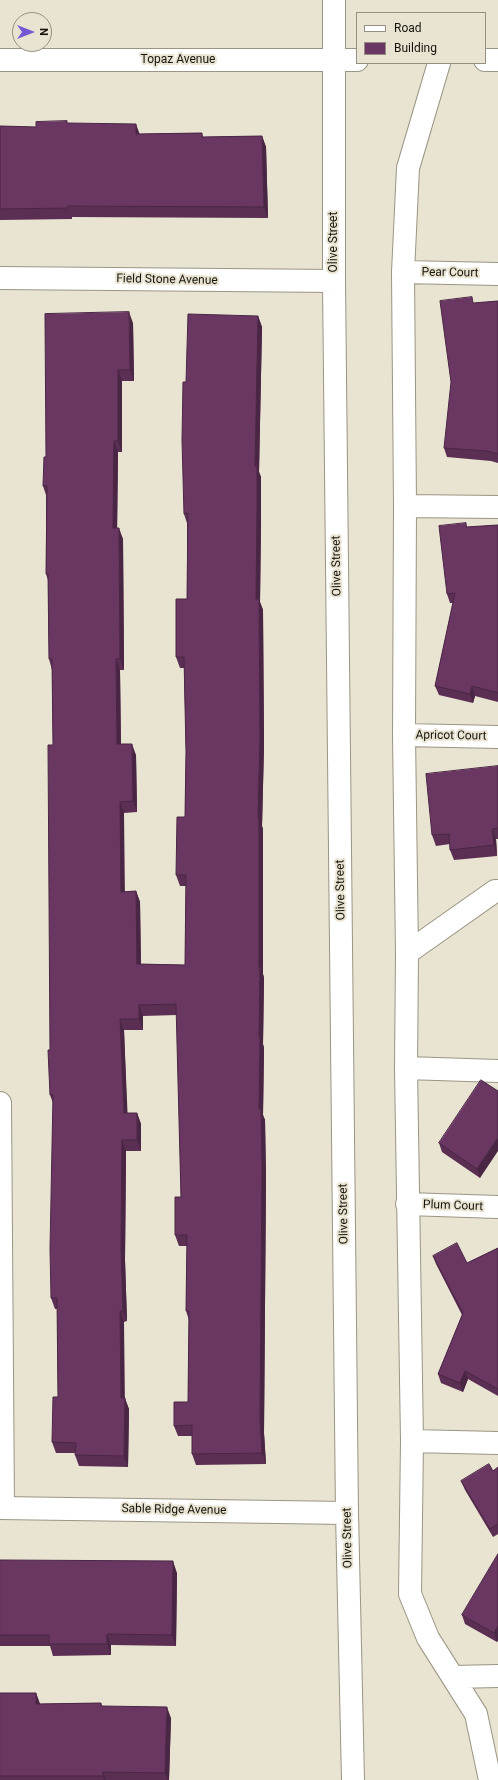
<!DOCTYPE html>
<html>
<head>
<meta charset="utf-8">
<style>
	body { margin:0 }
	#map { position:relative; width:498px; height:1780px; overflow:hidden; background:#e9e3d1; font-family:Roboto,sans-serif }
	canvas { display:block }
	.legend { position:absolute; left:356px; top:12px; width:130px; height:52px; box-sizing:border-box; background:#e9e3d1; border:1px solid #959083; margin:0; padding:5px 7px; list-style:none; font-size:12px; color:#16140d }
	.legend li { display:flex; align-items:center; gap:8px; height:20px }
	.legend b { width:20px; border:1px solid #959083 }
	.north { position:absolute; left:12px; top:12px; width:40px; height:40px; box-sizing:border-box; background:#e9e3d1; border:1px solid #959083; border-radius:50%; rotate:90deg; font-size:11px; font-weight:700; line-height:16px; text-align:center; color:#16140d }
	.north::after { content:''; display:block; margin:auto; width:14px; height:18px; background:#7258d2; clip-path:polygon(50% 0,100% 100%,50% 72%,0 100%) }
</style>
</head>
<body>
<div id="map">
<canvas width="498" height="1780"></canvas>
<ul class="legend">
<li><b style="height:5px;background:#fff"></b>Road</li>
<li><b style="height:11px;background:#6a3762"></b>Building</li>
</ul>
<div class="north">N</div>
</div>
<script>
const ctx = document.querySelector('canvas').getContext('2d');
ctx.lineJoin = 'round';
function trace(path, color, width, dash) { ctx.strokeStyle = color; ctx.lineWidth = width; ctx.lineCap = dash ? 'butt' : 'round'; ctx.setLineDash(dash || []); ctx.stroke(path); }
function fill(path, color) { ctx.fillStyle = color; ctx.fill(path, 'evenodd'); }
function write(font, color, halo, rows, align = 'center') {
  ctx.font = font + ' Roboto,sans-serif'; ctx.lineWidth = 4; ctx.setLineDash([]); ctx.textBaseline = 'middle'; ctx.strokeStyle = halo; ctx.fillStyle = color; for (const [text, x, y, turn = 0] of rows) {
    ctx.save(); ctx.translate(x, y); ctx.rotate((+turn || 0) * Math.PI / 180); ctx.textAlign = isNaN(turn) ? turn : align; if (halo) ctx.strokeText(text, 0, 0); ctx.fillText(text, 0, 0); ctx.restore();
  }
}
const street = new Path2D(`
	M334 0V281L347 1513 353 1780
	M439 63 408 168 403 272 405 506 404 735 407 953 406 1068 412 1441 410 1594 428 1638 476 1714 490 1780
	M403 272 498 274
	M0 278 334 281
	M405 506 498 507
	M404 735 498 737
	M407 953 495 891H498
	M406 1068 498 1071
	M0 1103 3 1508
	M407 1204 498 1207
	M412 1441 498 1443
	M0 1508 347 1513
	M453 1677 498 1676`);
const secondary = new Path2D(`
	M0 60H357
	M485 60H498`);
const wall = new Path2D(`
	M67 121V123L140 134 202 133 203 137 262 136 266 147 268 218 72 217V219L0 220V126L36 127Z
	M498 301V463L491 461 447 457 444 448 475 303Z
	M258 316 262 327 259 472 261 477V523L260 602 263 610 264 746 262 826 263 829V974L264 978 263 1044 264 1048 263 1115 265 1120 266 1178 264 1433 266 1464 196 1465 192 1454V1436H178L174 1426 188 1402 189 1320 186 1311 187 1246H179L175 1235 181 1197 177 1015 143 1016V1030H124L127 1113H137L141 1124V1151H126L125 1260 127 1321 124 1322V1398L129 1409 128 1467 79 1466 75 1455 76 1453H56L52 1442 58 1397 57 1309H55L51 1298 53 1103 50 1095V1050L53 745 52 670 49 659 48 580 46 574V495L43 486 46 457 133 323 134 381H122V452H118L117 528 123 539 124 670H120L121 744 136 755 137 812 124 813V892L136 891 140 902 141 964 185 965 186 886H180L176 875 185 817 186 752 184 668H180L176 657 187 599V523L184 514 186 382Z
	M466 523 467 527 498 525V702L475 696 473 703 439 695 435 686 453 603H450L447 594Z
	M498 766V839H496L497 856 454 860 450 850V844L436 846 432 835Z
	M498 1091 480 1178 442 1152 439 1143Z
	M498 1248V1396L468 1379 463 1392 441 1383 438 1374 462 1315 436 1264 433 1256 467 1263Z
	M498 1467V1534L493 1537 465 1490 461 1481 493 1471Z
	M498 1554V1640L497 1642 465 1624 462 1615Z
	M0 1560 177 1573 176 1646 111 1645V1655L53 1656 50 1646H0Z
	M0 1693H36L40 1704 101 1703 102 1706 171 1718 169 1780H0Z`);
const shadedWall = new Path2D(`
	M136 124 140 135 136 134Z
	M262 136 266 147 268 218 264 207Z
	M129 312 133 323 134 381 130 370Z
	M258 316 262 327 259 472 261 477V523L260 602 263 610 264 746 262 826 263 829V974L264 978 263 1044 264 1048 263 1115 265 1120 266 1178 264 1433 266 1464 262 1453 260 1422 259 967 255 466Z
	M118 370 122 381V452L118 441Z
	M114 441 118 452 117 539 113 528Z
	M119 528 123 539 124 670 120 659Z
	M116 659 120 670 121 755 117 744Z
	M472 686 475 696 473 703 470 694Z
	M132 744 136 755 137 812 133 801Z
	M120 802 124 813 125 902 121 892Z
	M492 829 496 839 497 856 494 845Z
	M136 891 140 902 141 975 137 964Z
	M139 1005 143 1016V1030L139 1019Z
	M120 1019 124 1030 128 1124 124 1113Z
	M137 1113 141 1124V1151L137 1140Z
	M498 1137V1151L480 1178 477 1169Z
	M122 1140 126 1151 125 1260 127 1321 123 1311 121 1249Z
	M120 1311 124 1322 125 1409 121 1398Z
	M465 1371 468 1379 463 1392 460 1383Z
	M125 1398 129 1409 128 1467 124 1456Z
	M173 1561 177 1573 176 1646 172 1635Z
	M498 1626V1640L497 1642 494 1633Z
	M107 1634 111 1645V1655L107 1644Z
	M36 1693 40 1704H36Z
	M167 1707 171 1718 169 1780H168L165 1773Z
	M103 1772 106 1780H104L103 1776Z`);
const building = new Path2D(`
	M67 121V123L136 124V134L202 133V137L262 136 264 207 68 206V208L0 209V126L36 127V122Z
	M472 297 473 303 498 301V454L487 451 444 448 451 382 440 301Z
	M129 312 130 370H118V441H114L113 528H119L120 659H116L117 744H132L133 801 120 802 121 892 136 891 137 964 185 965 186 875H176L177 817H185L186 752 184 657H176V599H187L188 513 184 514 182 440 183 382H186L188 314 258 316 255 466H257V512L256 599H259L260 735 258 818H259V967H260L259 1037H260L259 1109H261L262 1167 260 1422 262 1453 192 1454V1425L174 1426V1402H188L189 1311H186L187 1235H175V1197H181L176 1004 139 1005V1019H120L124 1113H137V1140H122L121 1249 123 1311H120L121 1398H125L124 1456 75 1455 76 1443 52 1442 53 1397H58L57 1298H51L50 1249 53 1095H50L48 1050H50L48 745H53L52 659H49L48 574H46L47 486H43L44 457H46L45 314Z
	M466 523V527L498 525V693L472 686 470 694 435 686 455 593 447 594 439 526Z
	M498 766V828L492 829 494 845 450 850 449 834 432 835 426 774Z
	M481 1080 498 1091V1137L477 1169 439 1143Z
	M457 1243 467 1263 498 1248V1389L465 1371 460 1383 438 1374 463 1313 433 1256Z
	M489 1464 493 1471 498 1467V1524L490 1529 461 1481Z
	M498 1554V1626L494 1633 462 1615Z
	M0 1560 173 1561 172 1635 107 1634V1644H49V1635H0Z
	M0 1693H36V1704L101 1703V1706L167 1707 165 1773 103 1772V1776H0Z`);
const streetNames = [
	["Topaz Avenue",178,60],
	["Olive Street",334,242,-90],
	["Pear Court",450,273,1],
	["Field Stone Avenue",167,280,1],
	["Olive Street",337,566,-91],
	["Apricot Court",451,736,1],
	["Olive Street",341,890,-91],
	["Plum Court",453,1206,2],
	["Olive Street",344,1214,-91],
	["Sable Ridge Avenue",174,1510,1],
	["Olive Street",348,1538,-91]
];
trace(street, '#9a9584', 24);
trace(secondary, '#9a9584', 24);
trace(street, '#fff', 22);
trace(secondary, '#fff', 22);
fill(wall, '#5b2f54');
fill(shadedWall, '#4a2645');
fill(building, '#6a3762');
trace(building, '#4a2645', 1);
write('12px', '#16140d', '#e9e3d1', streetNames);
</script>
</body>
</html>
